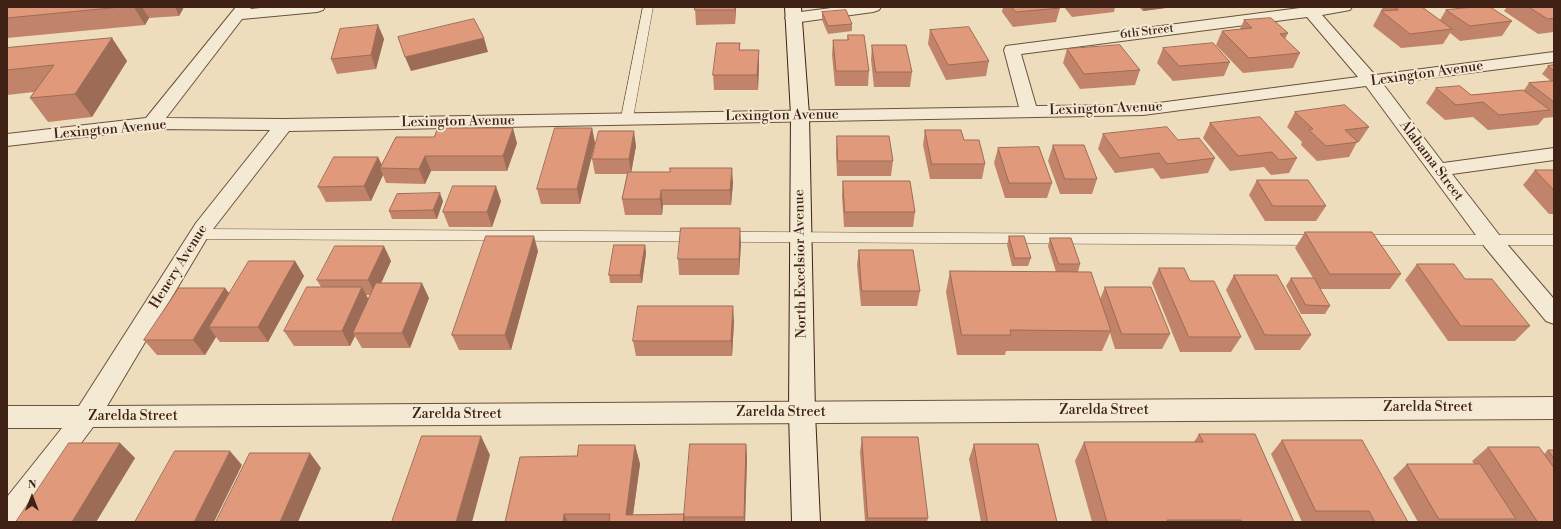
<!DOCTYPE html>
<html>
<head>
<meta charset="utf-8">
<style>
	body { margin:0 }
	#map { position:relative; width:1561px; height:529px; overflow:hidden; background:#eeddbc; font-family:"Libre Bodoni",serif }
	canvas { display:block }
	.frame { position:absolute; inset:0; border:8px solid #3f2215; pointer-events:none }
	.north { position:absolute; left:12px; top:477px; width:40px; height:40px; -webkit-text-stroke:3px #f4e9d3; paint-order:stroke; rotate:0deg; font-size:11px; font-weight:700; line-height:16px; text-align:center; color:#3f2215 }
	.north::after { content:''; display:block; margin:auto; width:14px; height:18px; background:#3f2215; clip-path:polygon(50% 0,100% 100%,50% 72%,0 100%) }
</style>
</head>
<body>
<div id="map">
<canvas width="1561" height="529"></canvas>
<div class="frame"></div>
<div class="north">N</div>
</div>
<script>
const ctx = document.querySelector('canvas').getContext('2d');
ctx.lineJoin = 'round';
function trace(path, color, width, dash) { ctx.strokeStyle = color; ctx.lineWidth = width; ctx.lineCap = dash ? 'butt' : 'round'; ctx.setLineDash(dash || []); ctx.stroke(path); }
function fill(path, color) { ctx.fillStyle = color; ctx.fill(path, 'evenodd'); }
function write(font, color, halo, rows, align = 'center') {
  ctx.font = font + ' "Libre Bodoni",serif'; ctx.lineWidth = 4; ctx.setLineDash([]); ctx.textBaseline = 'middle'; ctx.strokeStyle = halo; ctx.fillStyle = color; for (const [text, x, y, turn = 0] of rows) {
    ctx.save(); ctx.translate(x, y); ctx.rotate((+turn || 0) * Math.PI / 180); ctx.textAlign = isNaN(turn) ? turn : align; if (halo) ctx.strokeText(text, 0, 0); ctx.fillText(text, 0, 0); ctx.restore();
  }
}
const lane = new Path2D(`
	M643 7H653L633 118 631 121H623L621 118Z
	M199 229 1320 235 1325 236 1327 240 1325 244 1320 245 199 239 194 238 192 234 194 230Z
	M1358 235H1554V245H1358L1353 244 1351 240 1353 236Z`);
const street = new Path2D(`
	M236 7H252L250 9 271 7H325L323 10 317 12 242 19 166 118 284 119 1019 107 1004 50 1006 46 1300 8 1299 7H1352L1350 10 1322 15 1375 75 1554 52V62L1383 84 1443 163 1554 148V160L1452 174 1500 236 1554 299V324L1546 321 1484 246 1366 86 1143 115 289 131 210 233 107 406 1554 397V419L93 427 22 522H7V497L62 428H7V406H79L196 223 270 130 152 129 7 146V134L146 118ZM1307 17 1358 77 1143 105 1036 106 1021 54Z
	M839 7H881L879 10 873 12 793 23 787 21 785 18 787 15 793 13Z`);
const secondary = new Path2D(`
	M785 7H801L809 115 815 413 820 522H792L789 413 791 115Z`);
const wall = new Path2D(`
	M7 7H184L179 16 149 18 145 25 7 38Z
	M695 7H736L735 24 696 25Z
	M1003 7H1059L1060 8 1056 22 1013 27 1002 12Z
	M1064 7H1115L1114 12 1072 17Z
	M1139 7H1173L1143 11Z
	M1383 7H1422L1440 20 1446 10 1512 21 1502 36 1460 41 1450 33 1443 44 1401 48 1373 26Z
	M1507 7H1554V32L1538 34 1504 11Z
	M822 12 852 24V31L828 34 822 20Z
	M1244 20 1288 33 1285 39 1300 53 1293 68 1243 73 1216 45 1222 31 1240 29Z
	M378 25 384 39 376 69 337 74 331 59Z
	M930 30 989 61 986 76 946 80 928 44Z
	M848 35 869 71 868 86H835L832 55 833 40H847Z
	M112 38 127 61 92 117 48 122 30 98 34 92 7 95V48Z
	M740 43V50H759V65L758 90H714L713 75Z
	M872 45 912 72 910 87H874L871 60Z
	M1163 48 1230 62 1224 76 1173 81 1157 63Z
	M1067 49 1140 70 1135 85 1080 89 1063 63Z
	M1554 65V117L1544 118 1538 125 1488 130 1473 117 1445 120 1426 103 1436 88 1471 95 1524 90 1529 83 1551 81 1542 74 1548 66Z
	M1295 112 1369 127 1359 142H1357L1349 157 1317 161 1301 145 1302 142 1287 127Z
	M1210 123 1297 158 1289 173 1271 175 1264 167 1230 171 1203 138Z
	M592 128 595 143 580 204H541L537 189Z
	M925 130 964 140 985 164 982 179H930L923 145Z
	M1103 134 1178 140 1215 158 1208 173 1161 179 1153 168 1115 173 1098 149Z
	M837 136 893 161 891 176H837L836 152Z
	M396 137 517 143 507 171H431L425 184 386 183 383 175 371 201 326 202 318 187 378 157 382 165Z
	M1053 145 1097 179 1092 194H1060L1048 161Z
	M636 146 631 172 733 183 731 205H663L662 215H625L622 199 627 174H595L592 159Z
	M998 148 1052 183 1047 198H1005L994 163Z
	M1535 170H1554V214H1549L1523 185Z
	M1257 180 1326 206 1316 221H1265L1249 195Z
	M843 181 915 212 913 227H844L842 196Z
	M443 201 437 219H392L389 211Z
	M501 201 492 227H449L443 212Z
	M1305 232 1401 274 1390 289H1320L1330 306 1325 314H1301L1286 286 1291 278H1313L1295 248Z
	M1009 236 1031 258 1028 266H1012L1007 245Z
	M1050 238 1080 264 1078 272 1100 299 1105 287 1170 334 1162 349H1115L1110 333 1102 351H1006L1005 355H957L946 292 950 271 1056 272 1048 246Z
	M741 243 739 275H679L678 259Z
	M645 245 646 253 642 283H610L609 275Z
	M859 250 920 291 917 306H861L857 265Z
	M538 251 511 350H459L452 335Z
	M295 261 304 276 268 342H220L216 337 205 355H157L144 340 225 288 229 293Z
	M391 261 381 283 429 298 410 348H362L355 336 350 346H294L284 331 321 287 317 280ZM366 295H370L368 299Z
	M1417 264 1465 279 1530 326 1515 341H1448L1405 280Z
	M1159 268 1190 281 1241 337 1231 352H1180L1152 283Z
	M1234 275 1311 335 1300 350H1255L1226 290Z
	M734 321 732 356H636L633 341Z
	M1199 434 1294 522H1092L1075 461 1084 442H1194Z
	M862 437 928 518 927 522H865L860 452Z
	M1282 440 1408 522H1302L1271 454Z
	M120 443 135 458 96 522H16Z
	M746 444 747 459 745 522H505L577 456 635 445 640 464 633 515 684 514Z
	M974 444 1057 522H981L969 459Z
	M1488 447 1544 454 1548 450H1554V522H1418L1393 478 1407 464H1474L1472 461Z`);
const shadedWall = new Path2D(`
	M134 7H142L149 18 145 25Z
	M175 7H184L179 16Z
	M735 7H736L735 24Z
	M1144 7H1173L1143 11Z
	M378 25 384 39 376 69 371 55Z
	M112 38 127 61 92 117 75 94Z
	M484 38 488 52 411 71 405 57Z
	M759 50V65L758 90 757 75Z
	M513 128 517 143 507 171 503 156Z
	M592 128 595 143 580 204 577 189Z
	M634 131 636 146 631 174 629 159Z
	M425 156 431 171 425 184 419 169Z
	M378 157 383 168H380L383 175 371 201 364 186Z
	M732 168 733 183 731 205 730 190Z
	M496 186 501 201 492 227 487 212Z
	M661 190 663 205 662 215 660 199Z
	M440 193 443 201 437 219 433 210Z
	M740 228 741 243 739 275V259Z
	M534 236 538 251 511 350 505 335Z
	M645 245 646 253 642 283 640 275Z
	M384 246 391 261 376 295 368 280Z
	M295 261 304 276 268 342 258 327Z
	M422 283 429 298 410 348 402 333Z
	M362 287 370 302 353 333 355 336 350 346 342 331Z
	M225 288 236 303 209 327 216 337 205 355 193 340Z
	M733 306 734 321 732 356 731 341Z
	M481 436 490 455 472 522H456Z
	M120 443 135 458 96 522H72Z
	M746 444 747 459 745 522H744Z
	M635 445 640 464 632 522 626 515Z
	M230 451 242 465 214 522H194Z
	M310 453 321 468 298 522H280Z
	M564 514 568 522H563Z
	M684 514 685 522H683Z`);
const building = new Path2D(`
	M7 7H121L7 18Z
	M695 7H735V10H695Z
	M1012 7H1059L1060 8 1016 12Z
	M1395 7H1422L1452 29 1410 34 1381 11 1398 10Z
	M1474 7H1490L1512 21 1470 26 1446 10Z
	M1529 7H1554V18L1548 19Z
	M846 10 852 24 828 26 822 12Z
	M1271 18 1288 33 1280 34 1300 53 1249 58 1222 31 1252 28 1244 20Z
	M474 19 484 38 405 57 398 37Z
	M378 25 371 55 331 59 340 29Z
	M969 27 989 61 948 65 930 30Z
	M848 35H864L869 71H836L833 40H848Z
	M112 38 75 94 30 98 54 65 7 70V48Z
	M717 43H740L739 50H759L757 75H713Z
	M1213 43 1230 62 1179 66 1163 48Z
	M872 45H906L912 72H876Z
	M1120 45 1140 70 1084 74 1067 49Z
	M1554 65V71L1548 66Z
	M1554 81V102L1529 83Z
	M1460 86 1471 95 1523 90 1550 110 1499 115 1483 102 1456 105 1436 88Z
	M1345 105 1369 127 1345 130 1358 142 1326 146 1309 130 1313 129 1295 112Z
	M1260 117 1297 158 1279 160 1272 152 1238 156 1210 123Z
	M1167 127 1178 140 1199 138 1215 158 1167 164 1159 153 1120 158 1103 134Z
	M438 128H513L503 156H425L419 169 380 168 396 137H434Z
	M555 128H592L577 189H537Z
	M925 130H961L964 140H979L985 164H932Z
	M599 131H634L629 159H592Z
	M837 136H889L893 161H838Z
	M1053 145H1084L1097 179H1065Z
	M1039 147 1052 183H1009L998 148Z
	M334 157H378L364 186 318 187Z
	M670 168H732L730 190H661L660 199H622L628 172H670Z
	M1535 170H1554V190Z
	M1257 180H1308L1326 206H1273Z
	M843 181H910L915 212H845Z
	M453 186H496L487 212H443Z
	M440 193 433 210 389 211 397 194Z
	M681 228H740L739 259H678Z
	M1305 232H1372L1401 274H1330Z
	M486 236H534L505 335H452Z
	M1009 236H1024L1031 258H1015Z
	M1050 238H1071L1080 264H1059Z
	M614 245H645L640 275H609Z
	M335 246H384L368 280H317Z
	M859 250H913L920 291H862Z
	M249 261H295L258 327H209Z
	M1417 264H1454L1465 279H1492L1530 326H1461Z
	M1159 268H1184L1190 281H1214L1241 337H1189Z
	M950 271 1091 272 1111 331 1010 330 1011 335H962Z
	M1234 275H1277L1311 335H1265Z
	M1291 278H1314L1330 306 1306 305Z
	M376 283H422L402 333H353Z
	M307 287H362L342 331H284Z
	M1105 287H1151L1170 334H1122Z
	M179 288H225L193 340H144Z
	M638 306H733L731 341H633Z
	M1199 434H1255L1294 522H1242L1241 520H1167L1168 522H1107L1084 442H1203Z
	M422 436H481L456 522H392Z
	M862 437H918L928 518H868Z
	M1282 440H1362L1408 522H1375L1369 511H1316Z
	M69 443H120L72 522H16Z
	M690 444H746L744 517H684Z
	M974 444H1038L1057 522H988Z
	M579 445H635L626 515 684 514 683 522H609L610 514H564L563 522H505L520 457 577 456Z
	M1488 447H1539L1554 468V522H1538Z
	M1548 450H1554V458Z
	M175 451H230L194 522H135Z
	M250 453H310L280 522H216Z
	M1407 464H1480L1516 519H1439Z`);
const farStreetnames = [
	["6th Street",1147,32,-7]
];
const streetNames = [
	["Lexington Avenue",1427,74,-8],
	["Lexington Avenue",1106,109,-2],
	["Lexington Avenue",782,116,-1],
	["Lexington Avenue",458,122,-1],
	["Lexington Avenue",110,130,-5],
	["Alabama Street",1431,161,53],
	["North Excelsior Avenue",801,264,-91],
	["Henery Avenue",179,267,-58],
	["Zarelda Street",1428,408],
	["Zarelda Street",1104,411],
	["Zarelda Street",781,413],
	["Zarelda Street",457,415],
	["Zarelda Street",133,417]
];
trace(lane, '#6b513f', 1);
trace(street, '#6b513f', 2);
trace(secondary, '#3f2215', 2);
fill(lane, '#f4e9d3');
fill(street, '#f4e9d3');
fill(secondary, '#f4e9d3');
fill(wall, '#c1846a');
fill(shadedWall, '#9d6c56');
fill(building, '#e09a7b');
trace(building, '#9d6c56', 1);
write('12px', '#3f2215', '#f4e9d3', farStreetnames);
write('14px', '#3f2215', '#f4e9d3', streetNames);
</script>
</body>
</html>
